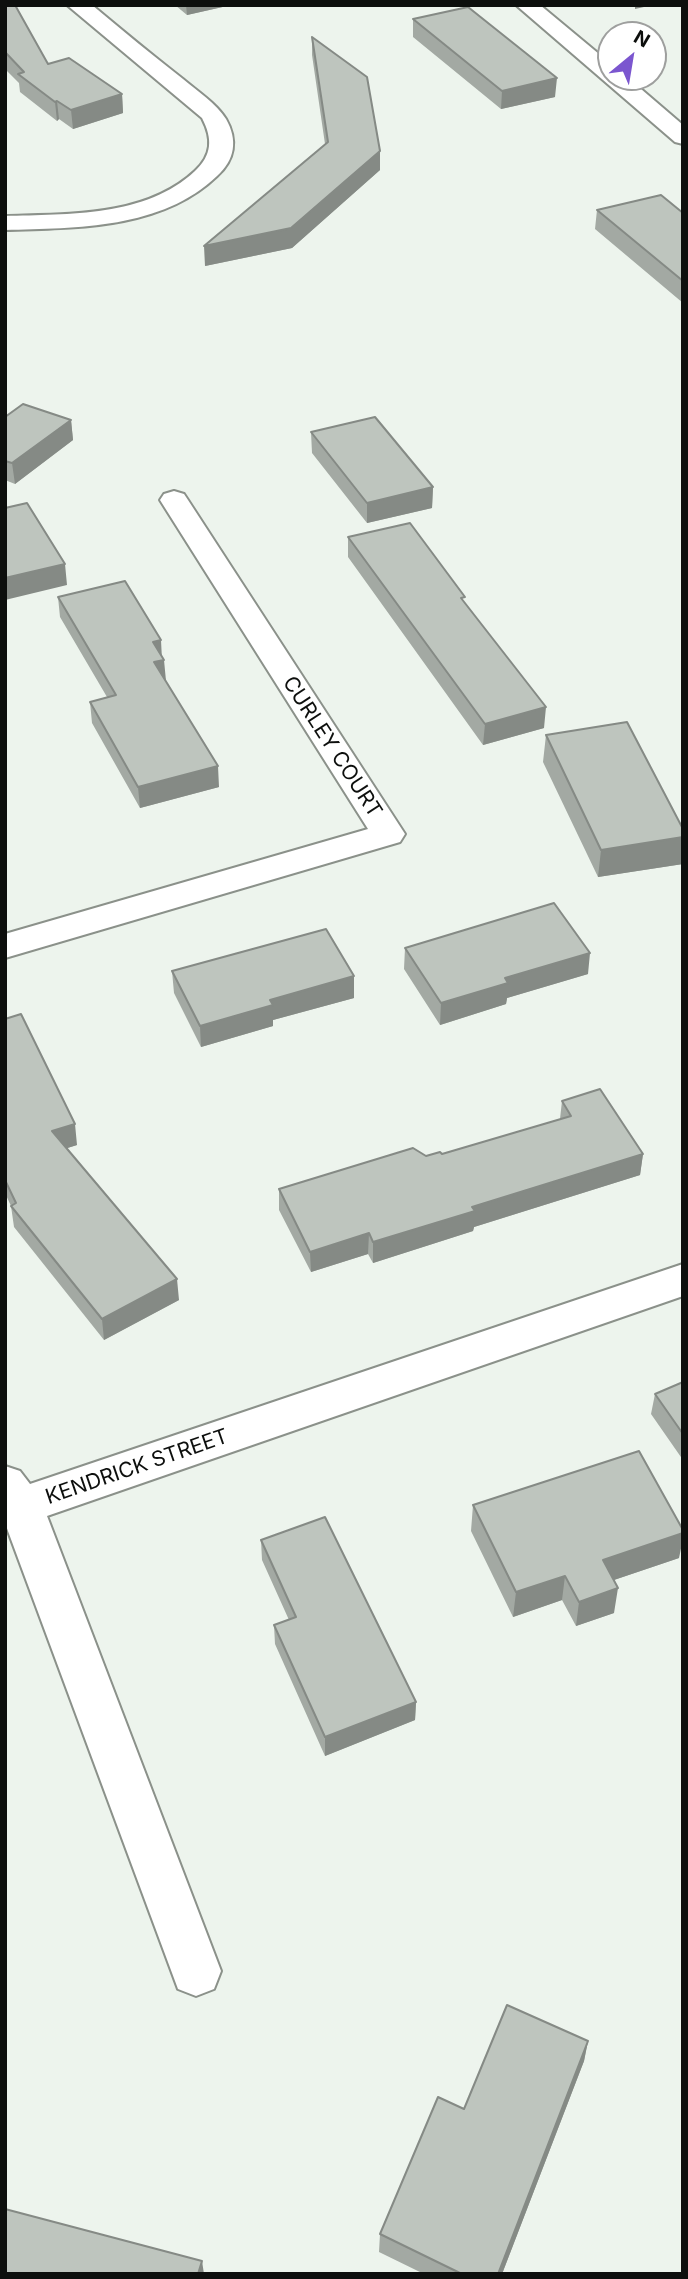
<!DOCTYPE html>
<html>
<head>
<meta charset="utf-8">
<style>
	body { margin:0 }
	#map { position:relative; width:688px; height:2279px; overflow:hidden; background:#edf4ed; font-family:Inter,sans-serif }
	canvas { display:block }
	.frame { position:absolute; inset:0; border:7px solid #0d0f0d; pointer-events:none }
	.north { position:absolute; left:597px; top:21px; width:70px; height:70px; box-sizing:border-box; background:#fff; border:2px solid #9e9f9e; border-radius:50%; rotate:30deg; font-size:19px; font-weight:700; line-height:28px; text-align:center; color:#0d0f0d }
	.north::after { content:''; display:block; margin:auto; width:24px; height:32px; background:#7b56cf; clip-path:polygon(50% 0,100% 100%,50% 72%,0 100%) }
</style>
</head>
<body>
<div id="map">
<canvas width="688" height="2279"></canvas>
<div class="frame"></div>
<div class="north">N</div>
</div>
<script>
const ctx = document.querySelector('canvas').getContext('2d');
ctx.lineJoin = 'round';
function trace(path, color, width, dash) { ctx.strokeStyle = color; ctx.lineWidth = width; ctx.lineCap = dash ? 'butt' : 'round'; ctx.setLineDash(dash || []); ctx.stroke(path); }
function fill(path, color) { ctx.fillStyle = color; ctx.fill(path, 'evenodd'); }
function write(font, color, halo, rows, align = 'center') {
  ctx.font = font + ' Inter,sans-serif'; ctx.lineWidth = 7; ctx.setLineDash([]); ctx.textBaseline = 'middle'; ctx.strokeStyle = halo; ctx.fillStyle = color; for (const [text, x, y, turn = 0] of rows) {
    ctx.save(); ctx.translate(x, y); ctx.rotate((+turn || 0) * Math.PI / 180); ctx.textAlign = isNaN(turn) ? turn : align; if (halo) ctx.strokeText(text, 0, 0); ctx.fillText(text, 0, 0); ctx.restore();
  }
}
const minor = new Path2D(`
	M67 5H92C122 30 152 55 183 79 197 91 216 103 226 119 238 140 235 160 217 176 162 229 77 228 5 230V216C68 214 146 217 195 171 212 155 213 139 202 118Z
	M174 491 184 494 188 500 405 834 400 842 5 958V934L368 829 160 500 164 494Z
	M683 1264V1296L47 1516 221 1971 214 1989 196 1996 178 1989 5 1523V1466L20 1471 30 1484Z`);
const tertiary = new Path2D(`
	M516 5H540L611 64V77H627L683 125V144L675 142Z`);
const wall = new Path2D(`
	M5 5 48 64 122 94 123 113 73 129 59 119 57 121 20 92 19 83 5 69Z
	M175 5H227V6L187 15Z
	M413 19 555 97 501 109 413 37Z
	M312 37 380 170 292 248 205 266 325 144 312 55Z
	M597 210 683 213V303L595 229Z
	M5 417 71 420 73 440 15 484 5 480Z
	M311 432 433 487 432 508 367 523 312 453Z
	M348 537 465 603 544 728 483 745 348 557Z
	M58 597 162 656 165 681 219 787 140 808 92 723 90 702 107 697 60 617Z
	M546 735 683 864 598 877 543 762Z
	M405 948 588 974 507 998 506 1004 440 1025 404 969Z
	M172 971 354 998 273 1020V1026L201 1047 174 993Z
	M5 1019 77 1145 67 1148 179 1300 104 1340 14 1227 11 1206 5 1193Z
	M562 1101 643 1154 640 1175 474 1227 473 1231 373 1263 368 1254 311 1272 279 1210V1189L426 1156 442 1154 560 1119Z
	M683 1382V1460L651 1414 655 1394Z
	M473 1505 679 1558 614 1580V1613L576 1626 562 1600 513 1617 471 1531Z
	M261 1540 416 1702 415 1720 325 1756 275 1644 274 1625 289 1620 262 1560Z
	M588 2041 584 2061 502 2274H424L379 2252 380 2234 464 2109Z`);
const shadedWall = new Path2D(`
	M186 5H227V6L187 15Z
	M635 5H653L635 9Z
	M557 78 555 97 501 109 502 91Z
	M122 94 123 113 73 129 71 110Z
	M57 101 59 119 57 121 55 102Z
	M380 151V170L292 248 205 266 204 246Z
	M71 420 73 440 15 484 12 463Z
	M433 487 432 508 367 523V503Z
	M65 564 67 585 5 600V578Z
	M161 640 162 660H164L166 681 155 683 153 642Z
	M546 707 544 728 483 745 485 724Z
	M218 766 219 787 140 808 138 787Z
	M683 837V864L598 877 601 850Z
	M590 953 588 974 507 998 506 1004 440 1025 441 1003 505 978Z
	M354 976V998L273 1020V1026L201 1047 200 1026 270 1000Z
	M75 1124 77 1145 55 1152 52 1131Z
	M643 1154 640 1175 474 1227 473 1231 373 1263V1242L472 1207Z
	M369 1233 368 1254 311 1272 310 1252Z
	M177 1279 179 1300 104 1340 102 1319Z
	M683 1533V1539L679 1558 599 1585 603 1560Z
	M565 1576 562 1600 513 1617 516 1592Z
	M618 1588 614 1613 576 1626 579 1602Z
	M416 1702 415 1720 325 1756V1737Z
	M588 2041 584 2061 502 2274H498Z
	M202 2261 204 2274H198Z`);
const building = new Path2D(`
	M5 5H15L48 64 69 58 122 94 71 110 57 101 55 102 18 74 24 72 5 52Z
	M468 7 557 78 502 91 413 19Z
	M312 37 367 77 380 151 291 228 204 246 328 142Z
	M661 195 683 213V281L597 210Z
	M23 404 71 420 12 463 5 461V417Z
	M375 417 433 487 367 503 311 432Z
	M27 503 65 564 5 578V508Z
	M410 523 465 597 461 598 546 707 485 724 348 537Z
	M125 581 161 640 153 642 164 660 154 662 218 766 138 787 90 702 116 695 58 597Z
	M627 722 683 829V837L601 850 546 735Z
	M554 903 590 953 505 978 508 983 441 1003 405 948Z
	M326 929 354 976 270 1000 273 1005 200 1026 172 971Z
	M21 1014 75 1124 52 1131 177 1279 102 1319 11 1206 16 1203 5 1180V1019Z
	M600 1089 643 1154 472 1207 475 1211 373 1242 369 1233 310 1252 279 1189 413 1148 426 1156 440 1152 442 1154 571 1116 562 1101Z
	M683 1382V1434L655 1394Z
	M639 1451 683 1530V1533L603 1560 618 1588 579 1602 565 1576 516 1592 473 1505Z
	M325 1517 416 1702 325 1737 274 1625 296 1617 261 1540Z
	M507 2005 588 2041 498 2274H462L380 2234 438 2097 464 2109Z
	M5 2209 202 2261 198 2274H5Z`);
const streetNames = [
	["CURLEY COURT",332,747,57],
	["KENDRICK STREET",137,1467,-19]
];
trace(minor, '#8b918a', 4);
trace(tertiary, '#8b918a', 4);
fill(minor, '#fff');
fill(tertiary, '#fff');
fill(wall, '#a3a9a3');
fill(shadedWall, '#858a85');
fill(building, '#bec5be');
trace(building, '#858a85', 2);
write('21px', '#0d0f0d', '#fff', streetNames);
</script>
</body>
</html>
